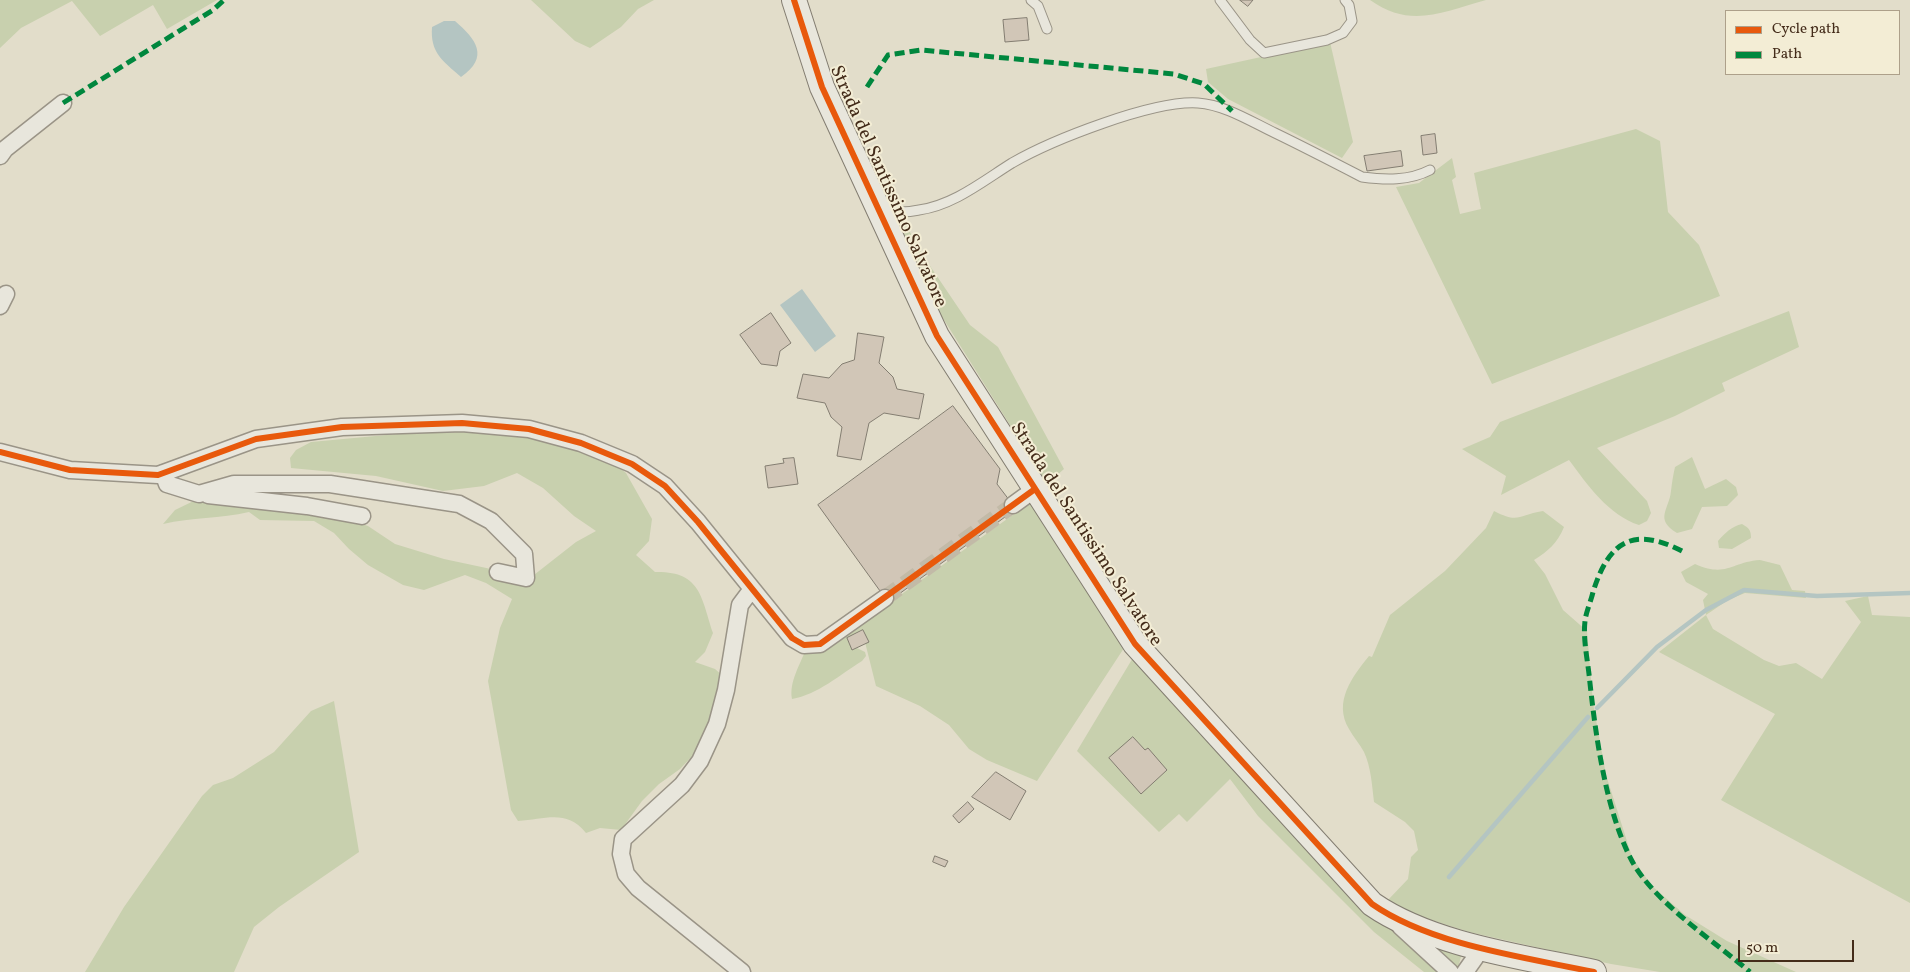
<!DOCTYPE html>
<html>
<head>
<meta charset="utf-8">
<style>
	body { margin:0 }
	#map { position:relative; width:1910px; height:972px; overflow:hidden; background:#e2ddca; font-family:Vollkorn,serif }
	canvas { display:block }
	.legend { position:absolute; left:1725px; top:10px; width:175px; height:65px; box-sizing:border-box; background:#f3edd5; border:1px solid #ada08a; margin:0; padding:6px 9px; list-style:none; font-size:15px; color:#442c1a }
	.legend li { display:flex; align-items:center; gap:10px; height:25px }
	.legend b { width:25px; border:1px solid #ada08a }
	.scale { position:absolute; left:1738px; top:940px; width:116px; height:22px; box-sizing:border-box; border:2px solid #442c1a; border-top:0; padding-left:6px; font-size:15px; line-height:18px; white-space:nowrap; color:#442c1a; -webkit-text-stroke:4px #f3edd5; paint-order:stroke }
</style>
</head>
<body>
<div id="map">
<canvas width="1910" height="972"></canvas>
<ul class="legend">
<li><b style="height:6px;background:#e8590c"></b>Cycle path</li>
<li><b style="height:6px;background:#00873e"></b>Path</li>
</ul>
<div class="scale">50 m</div>
</div>
<script>
const ctx = document.querySelector('canvas').getContext('2d');
ctx.lineJoin = 'round';
function fill(path, color) { ctx.fillStyle = color; ctx.fill(path, 'evenodd'); }
function trace(path, color, width, dash) { ctx.strokeStyle = color; ctx.lineWidth = width; ctx.lineCap = dash ? 'butt' : 'round'; ctx.setLineDash(dash || []); ctx.stroke(path); }
function write(font, color, halo, rows, align = 'center') {
  ctx.font = font + ' Vollkorn,serif'; ctx.lineWidth = 4; ctx.setLineDash([]); ctx.textBaseline = 'middle'; ctx.strokeStyle = halo; ctx.fillStyle = color; for (const [text, x, y, turn = 0] of rows) {
    ctx.save(); ctx.translate(x, y); ctx.rotate((+turn || 0) * Math.PI / 180); ctx.textAlign = isNaN(turn) ? turn : align; if (halo) ctx.strokeText(text, 0, 0); ctx.fillText(text, 0, 0); ctx.restore();
  }
}
const green = new Path2D(`
	M0 0H217L167 29 153 5 100 36 72 1 21 28 0 48Z
	M531 0H654L638 9 621 27 590 48 575 41Z
	M1370 0H1486C1442 12 1411 29 1370 0Z
	M1330 42 1353 142 1342 158 1228 99 1208 82 1206 69Z
	M1636 129 1660 141 1668 212 1699 245 1720 296 1492 384 1396 187 1419 183 1452 158 1456 177 1452 180 1460 214 1481 209 1474 173Z
	M890 213 903 220 926 260 970 325 998 347 1064 469 1047 484 929 296Z
	M1789 311 1799 347 1722 383 1725 391 1675 416 1597 448 1647 501 1651 513 1647 521 1639 525C1608 515 1587 484 1569 460L1501 495 1506 476 1462 449 1490 437 1500 422Z
	M515 431 604 455 626 473 652 519 649 541 636 555 655 572C701 571 701 597 713 633L705 652 695 662 715 669 724 677 719 716 697 751 680 769 659 784 642 801 621 830 600 828 586 833C567 809 546 819 518 821L511 810 488 681 500 628 512 599 486 583 465 575 424 590 403 585 368 565 349 549 334 533 314 521 260 520 249 512C220 519 192 517 163 524L175 510 204 496 345 518 368 526 395 544 444 559 491 569 525 582 576 542 596 531 574 516 543 488 517 473 484 486 443 491 376 476 291 468 290 458 296 450 311 442 408 433Z
	M1692 457 1705 489 1726 479 1736 487 1738 495 1727 506 1702 507 1692 529 1677 533C1654 519 1669 510 1671 491 1672 482 1673 476 1675 467Z
	M1031 502 1126 645 1037 781 987 760 969 749 949 725 920 706 876 686 862 630 853 635 849 644 865 652 866 656 862 661C841 674 817 695 792 699 789 682 800 665 806 649L861 623Z
	M1494 511C1519 524 1518 515 1543 511L1564 527C1557 544 1548 551 1534 560L1545 574 1563 610 1587 631 1593 703 1606 775 1632 857 1651 885 1685 915 1727 941 1796 972H1660L1611 964 1469 932 1413 914 1388 900 1408 879 1411 857 1418 850 1414 831 1405 822 1374 802C1372 785 1371 767 1364 752 1360 744 1353 737 1349 729 1333 702 1352 677 1369 656L1372 657 1390 615 1445 571 1486 528Z
	M1742 524C1749 528 1751 530 1751 538L1732 549 1719 548 1718 541C1725 533 1732 526 1742 524Z
	M1760 560 1780 565 1792 590 1805 591 1806 598 1745 593 1728 600 1706 615 1713 629 1764 660 1779 666 1796 663 1822 679 1861 622 1845 601 1868 596 1872 615 1910 617V903L1721 800 1775 714 1659 652 1706 615 1703 600 1708 594 1686 582 1681 572 1695 564C1727 578 1731 562 1760 560Z
	M1134 656 1340 873 1464 945 1458 968 1464 972H1424L1374 932 1258 816 1230 779 1187 822 1179 814 1159 832 1077 751Z
	M334 701 359 852 279 907 254 927 234 972H85L124 907 202 796 213 785 233 778 274 752 311 711Z`);
const water = new Path2D(`
	M444 21H455C476 39 490 57 461 77 443 61 430 53 432 27Z
	M802 289 836 336 815 352 780 305Z`);
const stream = new Path2D(`
	M1597 708 1657 647 1706 610 1744 590 1817 596 1910 593
	M1449 877 1588 717`);
const building = new Path2D(`
	M1240 0H1253L1248 6Z
	M1027 18 1029 40 1005 42 1003 20Z
	M1435 134 1437 153 1423 155 1421 136Z
	M1401 151 1403 166 1367 171 1364 156Z
	M771 313 791 343 780 351 777 366 761 364 740 335Z
	M858 333 884 337 879 363 893 377 897 389 924 394 919 419 884 413 869 423 861 460 837 456 842 427 831 417 825 403 797 398 803 374 829 378 842 364 854 360Z
	M953 406 1000 469 997 484 1016 509 888 602 818 505Z
	M794 458 798 484 768 488 765 466 784 463 783 459Z
	M863 630 869 642 852 650 847 638Z
	M1133 737 1145 750 1148 748 1167 770 1141 794 1109 758Z
	M996 772 1026 791 1010 820 972 797Z
	M968 802 974 809 959 823 953 816Z
	M935 856 948 861 945 867 933 862Z`);
const streetTunnel = new Path2D(`
	M885 598 1013 505`);
const lane = new Path2D(`
	M1031 0 1038 6 1047 29
	M1220 0 1250 40 1264 53 1327 40 1343 33 1352 21 1349 5 1345 0
	M879 203C888 204 892 209 900 211 905 213 913 211 919 210 954 205 983 181 1012 163 1052 140 1153 100 1198 103 1225 105 1250 121 1275 133 1304 147 1333 162 1362 177 1385 180 1409 181 1430 170`);
const street = new Path2D(`
	M0 156 5 149 63 103
	M0 306 6 294
	M0 452 70 470 158 475 256 439 342 427 462 423 529 429 581 443 632 464 665 486 698 522 792 638 804 645 820 644 885 598
	M163 473 167 484 199 494 234 484H330L459 504 491 521 524 554 526 578 498 572
	M208 495 307 506 362 516
	M1013 505 1035 489
	M1400 926 1450 972
	M742 972 638 888 626 874 621 854 623 839 682 785 700 761 717 724 726 690 740 605 752 589
	M1465 972 1482 948`);
const secondary = new Path2D(`
	M794 0 822 87 937 336 1135 644 1372 904C1431 945 1523 957 1594 972`);
const quiet = new Path2D(`
	M867 87 888 55 921 50 1174 74 1204 84 1232 111
	M63 103 213 10 224 0
	M1682 551C1633 526 1609 541 1593 592 1591 601 1586 612 1585 621 1583 638 1587 657 1589 674 1595 731 1605 810 1632 861 1654 902 1714 941 1750 972`);
const cycleway = new Path2D(`
	M794 0 822 87 937 336 1135 644 1372 904C1431 945 1523 957 1594 972
	M0 452 70 470 158 475 256 439 342 427 462 423 529 429 581 443 632 464 665 486 698 522 792 638 804 645 820 644 1035 489`);
const streetNames = [
	["Strada del Santissimo Salvatore",887,187,66],
	["Strada del Santissimo Salvatore",1085,535,57]
];
fill(green, '#c8d0ae');
fill(water, '#b4c5c2');
trace(stream, '#b4c5c2', 4.5);
fill(building, '#d1c6b7');
trace(building, '#837d71', 1);
trace(streetTunnel, '#c2baa7', 16, [16, 8]);
trace(lane, '#9a9487', 11);
trace(street, '#9a9487', 19);
trace(secondary, '#837d71', 26);
trace(lane, '#e8e6dc', 9);
trace(street, '#e8e6dc', 16);
trace(secondary, '#e8e6dc', 24);
trace(quiet, '#00873e', 5, [10, 5]);
trace(cycleway, '#e8590c', 6);
write('19px', '#442c1a', '#f3edd5', streetNames);
</script>
</body>
</html>
